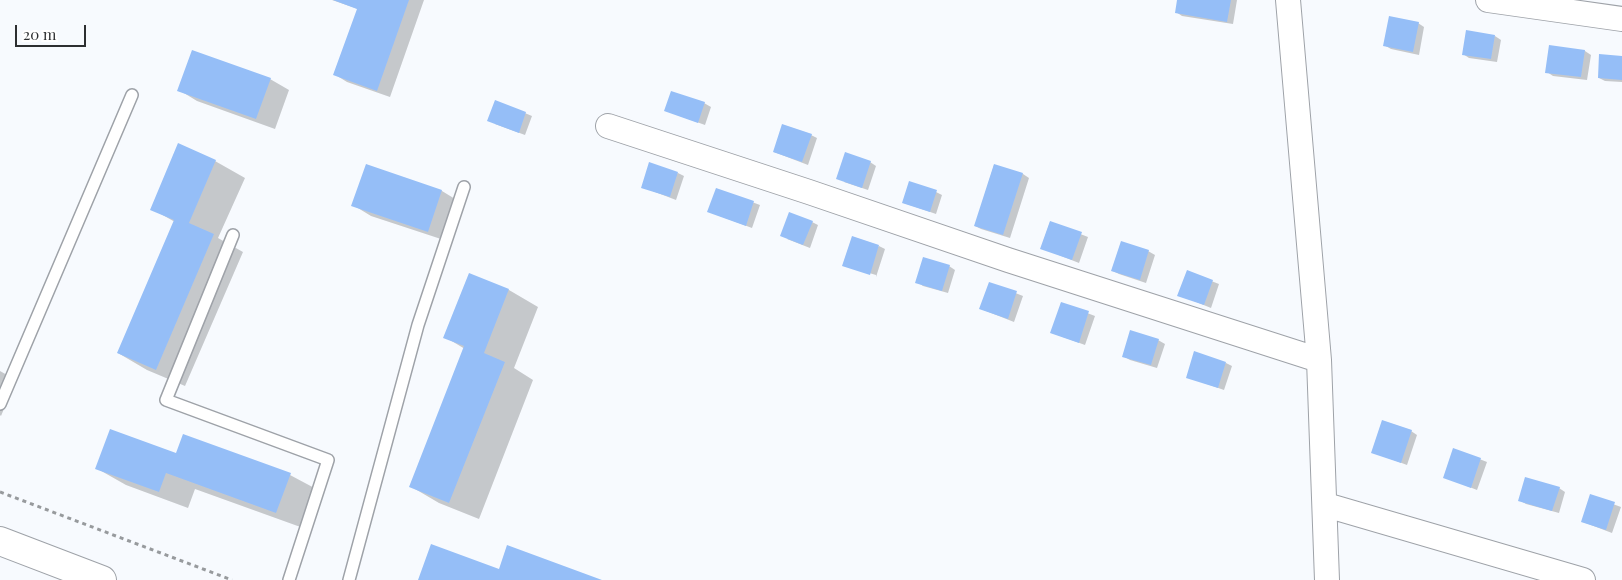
<!DOCTYPE html>
<html>
<head>
<meta charset="utf-8">
<style>
	body { margin:0 }
	#map { position:relative; width:1622px; height:580px; overflow:hidden; background:#f7fafe; font-family:"Playfair Display",serif }
	canvas { display:block }
	.scale { position:absolute; left:15px; top:25px; width:71px; height:22px; box-sizing:border-box; border:2px solid #2d2f31; border-top:0; padding-left:6px; font-size:15px; line-height:18px; white-space:nowrap; color:#2d2f31; -webkit-text-stroke:4px #fff; paint-order:stroke }
</style>
</head>
<body>
<div id="map">
<canvas width="1622" height="580"></canvas>
<div class="scale">20 m</div>
</div>
<script>
const ctx = document.querySelector('canvas').getContext('2d');
ctx.lineJoin = 'round';
function fill(path, color) { ctx.fillStyle = color; ctx.fill(path, 'evenodd'); }
function trace(path, color, width, dash) { ctx.strokeStyle = color; ctx.lineWidth = width; ctx.lineCap = dash ? 'butt' : 'round'; ctx.setLineDash(dash || []); ctx.stroke(path); }
const shadow = new Path2D(`
	M332 0H424L390 97 347 82 334 74 358 9Z
	M1178 0H1237L1233 24 1182 16 1176 12Z
	M1418 23 1424 27 1419 55 1391 49 1384 45Z
	M1495 36 1501 40 1497 62 1469 58 1463 54Z
	M1550 46 1585 51 1591 55 1587 80 1553 76 1547 72Z
	M1622 57V82L1605 81 1599 78Z
	M270 79 289 90 275 129 197 101 179 90Z
	M496 101 532 116 525 135 495 124Z
	M704 103 711 107 705 125 666 111Z
	M811 135 817 138 808 165 774 152Z
	M215 161 245 178 218 238 243 252 185 386 147 370 118 353 175 222 152 209Z
	M870 162 876 166 868 190 844 182Z
	M994 165 1023 174 1029 178 1010 238 981 229 975 226Z
	M366 166 442 191 460 202 447 241 371 216 353 205Z
	M678 173 684 176 676 200 642 187Z
	M717 189 760 205 752 228 709 212Z
	M936 192 942 195 936 214 904 203Z
	M812 222 818 225 810 248 787 239Z
	M1050 222 1088 237 1079 263 1041 248Z
	M879 246 885 249 876 277V275L849 267Z
	M1148 251 1155 255 1146 283 1119 274 1113 271Z
	M949 266 955 270 948 293 923 286 917 282Z
	M1188 272 1219 284 1211 308 1179 295Z
	M469 275 509 290 538 307 514 368 533 380 479 519 439 503 410 486 465 349 445 337Z
	M990 283 1023 296 1014 322 981 309Z
	M1061 303 1095 316 1085 345 1052 333Z
	M1158 340 1165 344 1157 368 1130 360 1123 356Z
	M1226 363 1232 366 1224 390 1187 377Z
	M0 371 16 380 1 416 0 415Z
	M1411 431 1417 435 1407 465 1372 452Z
	M1454 449 1487 462 1477 490 1444 477Z
	M177 454 290 475 320 491 306 529 195 489 188 508 126 485 96 468Z
	M1559 488 1565 492 1559 513 1526 504 1519 500Z
	M1591 496 1621 507 1612 533 1583 522Z`);
const building = new Path2D(`
	M333 0H409L377 91 333 75 357 9Z
	M1177 0H1231L1227 22 1175 13Z
	M1389 16 1419 22 1413 52 1383 46Z
	M1466 30 1495 35 1491 59 1462 55Z
	M1549 45 1585 50 1581 77 1545 73Z
	M192 50 271 78 256 119 177 91Z
	M1599 54 1622 56V80L1598 78Z
	M671 91 705 102 698 123 664 111Z
	M495 100 526 112 519 133 487 121Z
	M782 124 812 134 802 162 773 152Z
	M178 143 216 160 189 223 214 234 156 370 117 353 174 220 150 210Z
	M845 152 871 161 862 188 836 179Z
	M649 162 678 172 670 197 641 188Z
	M366 164 442 190 428 232 351 206Z
	M994 164 1023 173 1003 235 974 226Z
	M909 181 937 190 930 212 902 203Z
	M716 188 754 201 746 226 707 212Z
	M789 212 813 221 803 245 780 236Z
	M1050 221 1082 232 1072 260 1040 249Z
	M852 236 879 245 870 275 842 266Z
	M1121 241 1149 250 1140 280 1111 271Z
	M923 257 950 265 942 291 915 283Z
	M1187 270 1213 280 1204 305 1177 296Z
	M469 273 509 289 484 353 505 362 449 503 409 487 464 346 443 338Z
	M989 282 1017 291 1008 319 979 309Z
	M1061 302 1089 311 1079 343 1050 333Z
	M1130 330 1159 339 1151 365 1122 357Z
	M1194 351 1226 362 1218 388 1186 378Z
	M1382 420 1412 430 1401 463 1371 453Z
	M110 429 176 453 183 434 291 473 276 513 166 473 159 492 95 469Z
	M1453 448 1481 458 1471 488 1443 478Z
	M1525 477 1560 487 1552 511 1518 501Z
	M1590 494 1615 502 1606 530 1581 522Z
	M431 544 499 569 507 545 602 580H418Z`);
const path = new Path2D(`
	M0 492 232 580`);
const service = new Path2D(`
	M233 235 166 400 328 460 289 580
	M0 404 132 95
	M349 580 418 325 464 187`);
const minor = new Path2D(`
	M1288 0 1319 360 1327 580
	M1488 0 1622 19
	M608 126 809 192 1008 260 1319 360
	M1326 505 1583 580`);
const tertiary = new Path2D(`
	M0 541 102 580`);
fill(shadow, '#0003');
fill(building, '#95bef7');
trace(service, '#9ea2a8', 14);
trace(minor, '#9ea2a8', 26);
trace(tertiary, '#9ea2a8', 30);
trace(path, '#979a9d', 3, [4, 4]);
trace(service, '#fff', 11);
trace(minor, '#fff', 24);
trace(tertiary, '#fff', 28);
</script>
</body>
</html>
